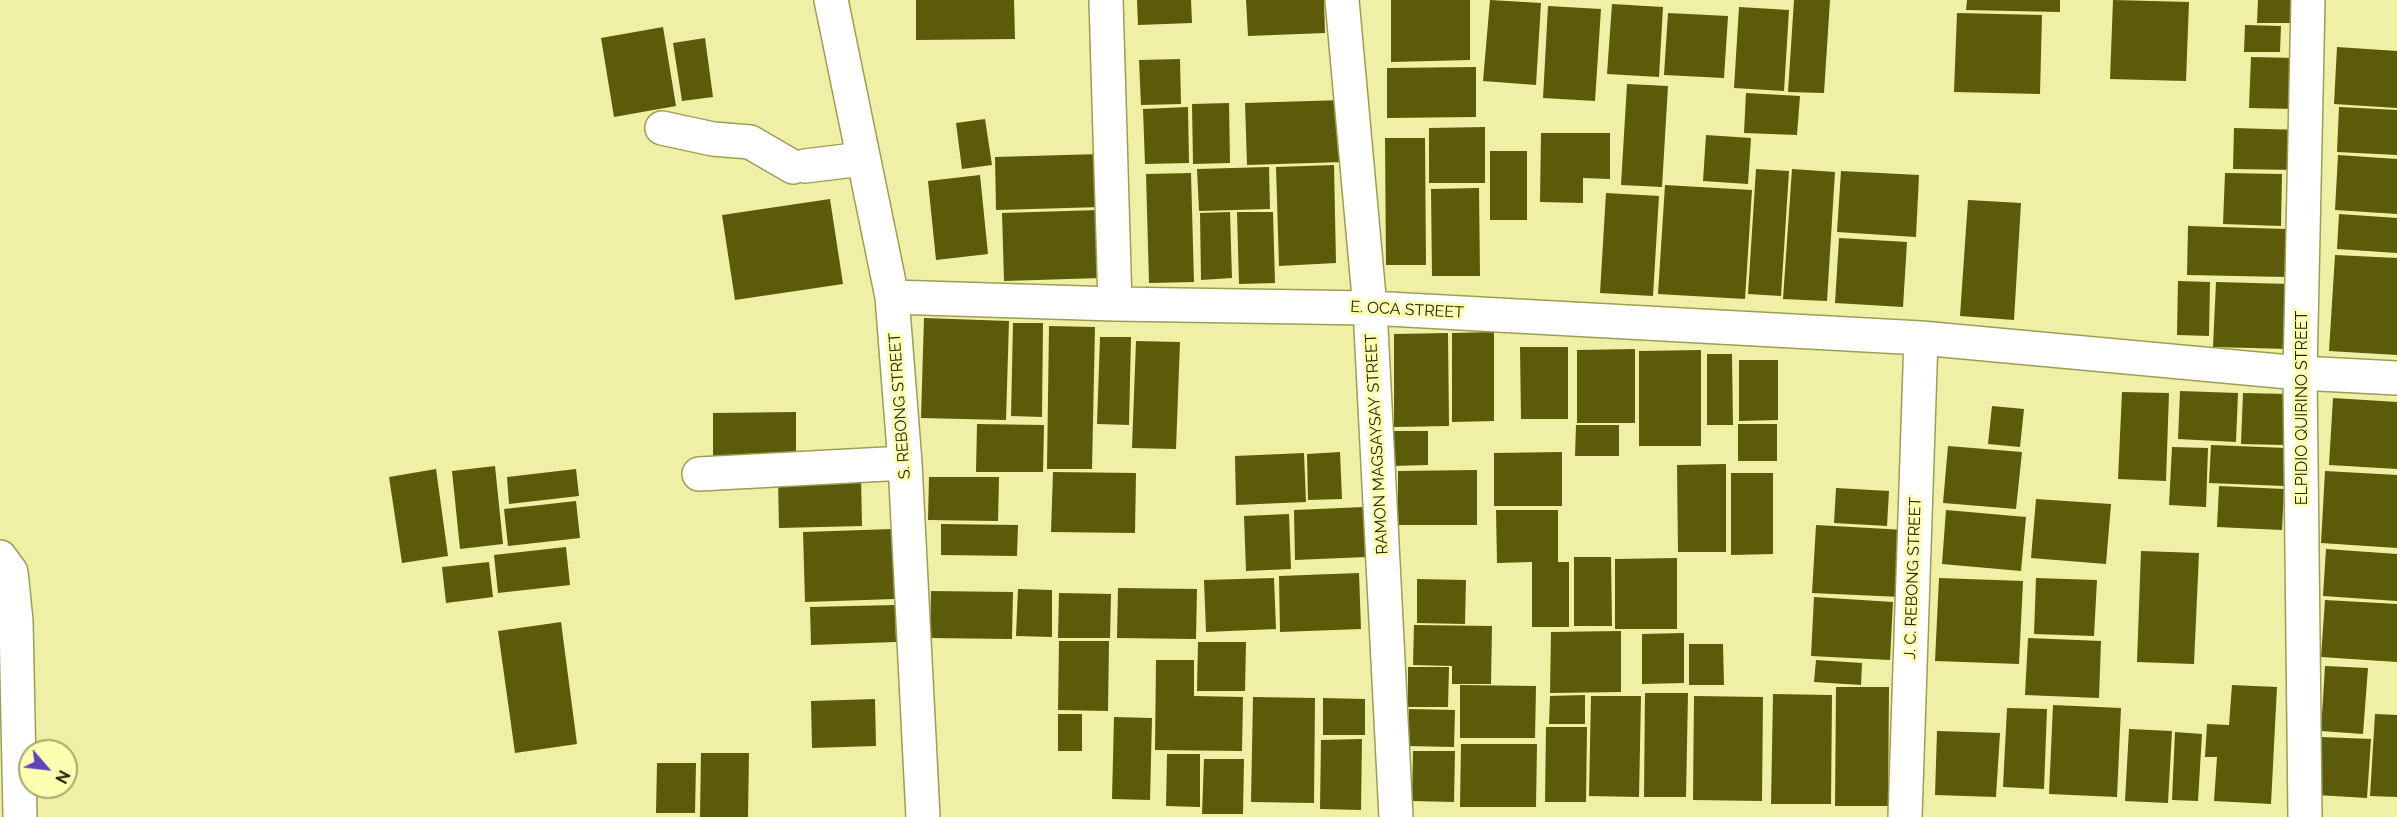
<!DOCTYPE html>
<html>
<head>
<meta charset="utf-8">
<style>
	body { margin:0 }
	#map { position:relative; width:2397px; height:817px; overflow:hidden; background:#eff0a5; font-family:Raleway,sans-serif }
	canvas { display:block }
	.north { position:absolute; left:18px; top:739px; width:60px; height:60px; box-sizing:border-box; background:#fcfeb2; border:2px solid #a6a76d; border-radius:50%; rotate:118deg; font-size:16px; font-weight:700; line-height:24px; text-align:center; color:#242405 }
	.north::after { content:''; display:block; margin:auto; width:21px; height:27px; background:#6043bb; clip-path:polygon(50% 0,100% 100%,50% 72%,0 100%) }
</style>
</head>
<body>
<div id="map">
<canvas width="2397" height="817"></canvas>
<div class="north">N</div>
</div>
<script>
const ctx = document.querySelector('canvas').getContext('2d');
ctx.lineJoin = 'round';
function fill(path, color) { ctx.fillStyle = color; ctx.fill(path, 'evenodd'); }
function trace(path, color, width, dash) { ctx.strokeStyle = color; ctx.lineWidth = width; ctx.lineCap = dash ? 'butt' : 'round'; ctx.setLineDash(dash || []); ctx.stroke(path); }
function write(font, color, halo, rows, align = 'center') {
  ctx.font = font + ' Raleway,sans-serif'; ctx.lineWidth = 6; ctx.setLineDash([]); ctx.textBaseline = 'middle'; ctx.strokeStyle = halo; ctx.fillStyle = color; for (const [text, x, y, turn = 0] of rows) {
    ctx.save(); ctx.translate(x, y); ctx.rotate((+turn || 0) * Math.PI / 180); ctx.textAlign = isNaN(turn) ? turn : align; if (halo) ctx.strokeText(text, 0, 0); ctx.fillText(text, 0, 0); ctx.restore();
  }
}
const building = new Path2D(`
	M916 0H1014L1015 39 916 40Z
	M1137 0H1191L1192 23 1138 25Z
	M1246 0H1324L1325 33 1248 36Z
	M1391 0H1470V60L1391 62Z
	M1490 0 1541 3 1536 85 1483 81Z
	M1794 0H1830L1824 93 1788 92Z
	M1967 0H2060V12L1966 10Z
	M2113 0 2189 2 2186 81 2110 79Z
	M2258 0H2293L2292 23H2257Z
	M1612 4 1663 7 1659 77 1607 74Z
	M1548 6 1601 9 1595 101 1543 98Z
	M1739 7 1789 10 1784 91 1734 88Z
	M1668 13 1728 16 1724 78 1664 75Z
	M1957 13 2042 15 2040 94 1954 92Z
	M2245 25 2281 26 2280 52H2244Z
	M663 27 676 106 614 117 601 38Z
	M705 38 713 97 682 101 673 43Z
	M2337 47 2397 51V108L2334 104Z
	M2251 57 2296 58 2295 109 2249 108Z
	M1180 59 1181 104 1141 105 1139 60Z
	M1476 67V117L1387 118V68Z
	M1627 84 1668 86 1662 187 1621 185Z
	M1746 93 1800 96 1797 135 1744 133Z
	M1343 100 1344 162 1247 165 1245 103Z
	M1229 103 1230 163 1193 164 1192 104Z
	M1188 107 1189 163 1145 164 1143 109Z
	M2339 107 2397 110V155L2337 152Z
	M985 119 992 165 962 169 956 123Z
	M1485 127V183H1429V128Z
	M2234 128 2301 130 2300 170 2233 169Z
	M1541 133H1610V179L1583 178V203L1540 202Z
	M1706 135 1751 138 1748 184 1703 181Z
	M1385 138H1425L1426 265H1386Z
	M1490 151H1527V220H1490Z
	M1100 154 1102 207 996 210 995 157Z
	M2338 155 2397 159V214L2335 210Z
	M1334 165 1336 263 1279 266 1276 167Z
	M1269 167 1270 209 1199 211 1197 169Z
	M1756 169 1789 171 1781 296 1748 294Z
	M1792 169 1835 172 1827 301 1783 299Z
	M1841 171 1919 175 1916 237 1837 232Z
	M1191 173 1194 282 1149 283 1146 174Z
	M2225 173 2282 174 2281 226 2223 224Z
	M980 175 988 254 936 260 928 181Z
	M1665 185 1752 190 1745 299 1658 294Z
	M1479 188 1480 276H1432L1431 189Z
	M1606 193 1659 196 1653 296 1600 293Z
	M830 199 843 284 735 300 722 215Z
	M1968 200 2021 203 2014 320 1960 316Z
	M1099 210 1101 278 1004 281 1002 213Z
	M1230 212 1232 278 1201 280 1200 213Z
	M1237 212H1273L1275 283 1239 284Z
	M2339 214 2397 218V253L2337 249Z
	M2188 226 2287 229 2286 277 2187 275Z
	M1839 238 1907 242 1903 307 1835 303Z
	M2335 255 2397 258V355L2329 351Z
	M2178 281 2210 282 2209 336 2177 335Z
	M2216 282 2290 284 2288 349 2213 347Z
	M924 318 1009 321 1006 420 921 418Z
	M1013 323H1043L1042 417 1011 416Z
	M1049 326 1095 327 1092 469H1047Z
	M1494 332V421L1452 422V333Z
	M1448 333 1449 426 1394 427V334Z
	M1100 337H1131L1129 425 1097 424Z
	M1136 341 1180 342 1176 449 1132 448Z
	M1520 347H1568V419H1521Z
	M1635 349V423H1577V350Z
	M1701 350V446H1639V351Z
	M1707 354H1732L1733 425H1707Z
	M1739 360H1778V420L1739 421Z
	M2180 391 2238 393 2236 442 2178 439Z
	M2122 392 2169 393 2166 481 2118 479Z
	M2243 393 2287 394 2285 445 2241 444Z
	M2333 398 2397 402V469L2329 465Z
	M1992 406 2024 409 2020 447 1988 444Z
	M796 412V461H713V413Z
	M977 424 1044 425 1043 472H976Z
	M1738 424H1777V461H1738Z
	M1576 425H1619V456H1575Z
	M1392 431H1428V465L1393 466Z
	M2211 445 2286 448 2284 486 2209 483Z
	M1948 446 2022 452 2016 509 1943 503Z
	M2172 447 2208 448 2206 507 2169 505Z
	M1340 452 1342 499 1308 500 1307 454Z
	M1562 452V506H1494V453Z
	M1304 453 1306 502 1236 505 1235 456Z
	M1726 464V552H1678L1677 465Z
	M495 466 503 544 460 549 452 471Z
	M436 469 448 556 402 563 389 477Z
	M576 469 579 496 509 504 507 477Z
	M1477 470V525H1398V471Z
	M2325 471 2397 475V548L2321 543Z
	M1053 472 1136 473 1135 533 1051 532Z
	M1731 473H1773V554L1731 555Z
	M861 477 862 526 779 528 778 479Z
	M929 477H999L998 521 928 520Z
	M2219 486 2284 489 2282 530 2217 527Z
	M1836 488 1889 491 1887 526 1834 523Z
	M2036 499 2111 504 2106 564 2031 558Z
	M576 501 580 538 508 546 504 509Z
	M1364 507 1366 557 1295 560 1294 510Z
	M1496 510H1558V562H1569V627H1532V562L1497 563Z
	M1946 510 2026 517 2021 571 1942 564Z
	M1289 514 1291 569 1246 571 1244 516Z
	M941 524 1018 525 1017 556 941 555Z
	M1816 525 1905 530 1901 597 1812 593Z
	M893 529 895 599 805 602 803 532Z
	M566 547 570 585 498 593 494 555Z
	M2326 549 2397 554V601L2323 596Z
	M2141 551 2199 553 2194 664 2137 662Z
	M1574 557H1611L1612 626H1574Z
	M1677 558V629H1615V559Z
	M489 562 493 597 446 603 442 567Z
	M1359 573 1361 629 1280 632 1279 576Z
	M1274 578 1276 629 1206 632 1204 580Z
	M1939 578 2023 581 2019 664 1935 661Z
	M2036 578 2097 580 2094 636 2034 634Z
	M1417 579 1466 580 1465 624 1417 623Z
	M1118 588 1197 589 1196 639 1117 638Z
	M1018 589 1052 590V637L1016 636Z
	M931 591 1013 592 1012 639 930 638Z
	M1059 593 1111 594 1110 638H1058Z
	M1814 597 1893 602 1890 660 1811 656Z
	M2325 600 2397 604V662L2321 657Z
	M895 605 896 642 811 645 810 607Z
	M561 622 577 744 515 753 498 631Z
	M1414 625 1492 626 1491 684H1452V666L1413 665Z
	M1621 631V692L1550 693 1551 632Z
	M1684 633V683L1642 684V634Z
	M2028 638 2101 641 2099 698 2025 695Z
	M1059 641H1109L1108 711 1058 710Z
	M1198 642H1246L1245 691H1197Z
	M1689 644H1723L1724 685H1689Z
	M1156 660H1194V696L1243 697 1242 751 1155 750Z
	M1816 660 1862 663 1861 685 1814 682Z
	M2325 666 2368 668 2363 734 2321 731Z
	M1408 667H1449L1448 707H1408Z
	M1460 685 1536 686 1535 738H1460Z
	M2232 685 2277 687 2271 804 2214 801 2217 757H2205L2207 724 2229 725Z
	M1836 687H1889L1888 806H1835Z
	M1645 693H1688L1686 797H1644Z
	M1773 694 1832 695 1831 804H1771Z
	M1585 695V724H1549L1550 696Z
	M1591 696H1641L1639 797 1589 796Z
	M1694 696 1763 697 1762 801 1693 800Z
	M1253 697 1315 698 1314 803 1251 802Z
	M1323 698 1365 699V735H1323Z
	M875 699 876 746 812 748 811 701Z
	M2053 705 2121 708 2117 797 2049 794Z
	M2007 708 2047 709 2044 789 2003 787Z
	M1409 709 1455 710 1454 747 1408 746Z
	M1058 714H1082V751H1058Z
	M2375 714 2397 715V797L2370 796Z
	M1114 717 1152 718 1150 800 1112 799Z
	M1546 727H1587L1586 802H1545Z
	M2129 729 2172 731 2168 803 2125 801Z
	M1937 731 2000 733 1996 797 1935 795Z
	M2175 732 2202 734 2198 801 2172 800Z
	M2321 737 2371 739 2367 798 2317 795Z
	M1362 739 1361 810 1320 809 1321 740Z
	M1461 744H1537L1536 807H1460Z
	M1413 751H1455L1454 802 1412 801Z
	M701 753H749L748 817H700Z
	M1167 754H1200V807L1166 806Z
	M1204 759H1244L1243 814H1202Z
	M657 763H696L695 813H656Z`);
const minor = new Path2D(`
	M831 0 892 297 905 463 923 817
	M1106 0 1115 304
	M1342 0 1370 308 1396 817
	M662 128 713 139 750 142 793 167
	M805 166 862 159
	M892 297 1115 304 1370 308 1921 338 2300 373 2397 378
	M699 474 905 463
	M0 557 11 572 16 621 20 816
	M1905 817 1921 338
	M2305 817 2300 373 2308 0`);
const streetNames = [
	["E. OCA STREET",1407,310,3],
	["S. REBONG STREET",900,406,-94],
	["ELPIDIO QUIRINO STREET",2302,408,-90],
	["RAMON MAGSAYSAY STREET",1377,444,-93],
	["J. C. REBONG STREET",1913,578,-88]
];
fill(building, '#5c5b09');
trace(minor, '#9d9e55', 36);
trace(minor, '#fff', 33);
write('16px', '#242405', '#fcfeb2', streetNames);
</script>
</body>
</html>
